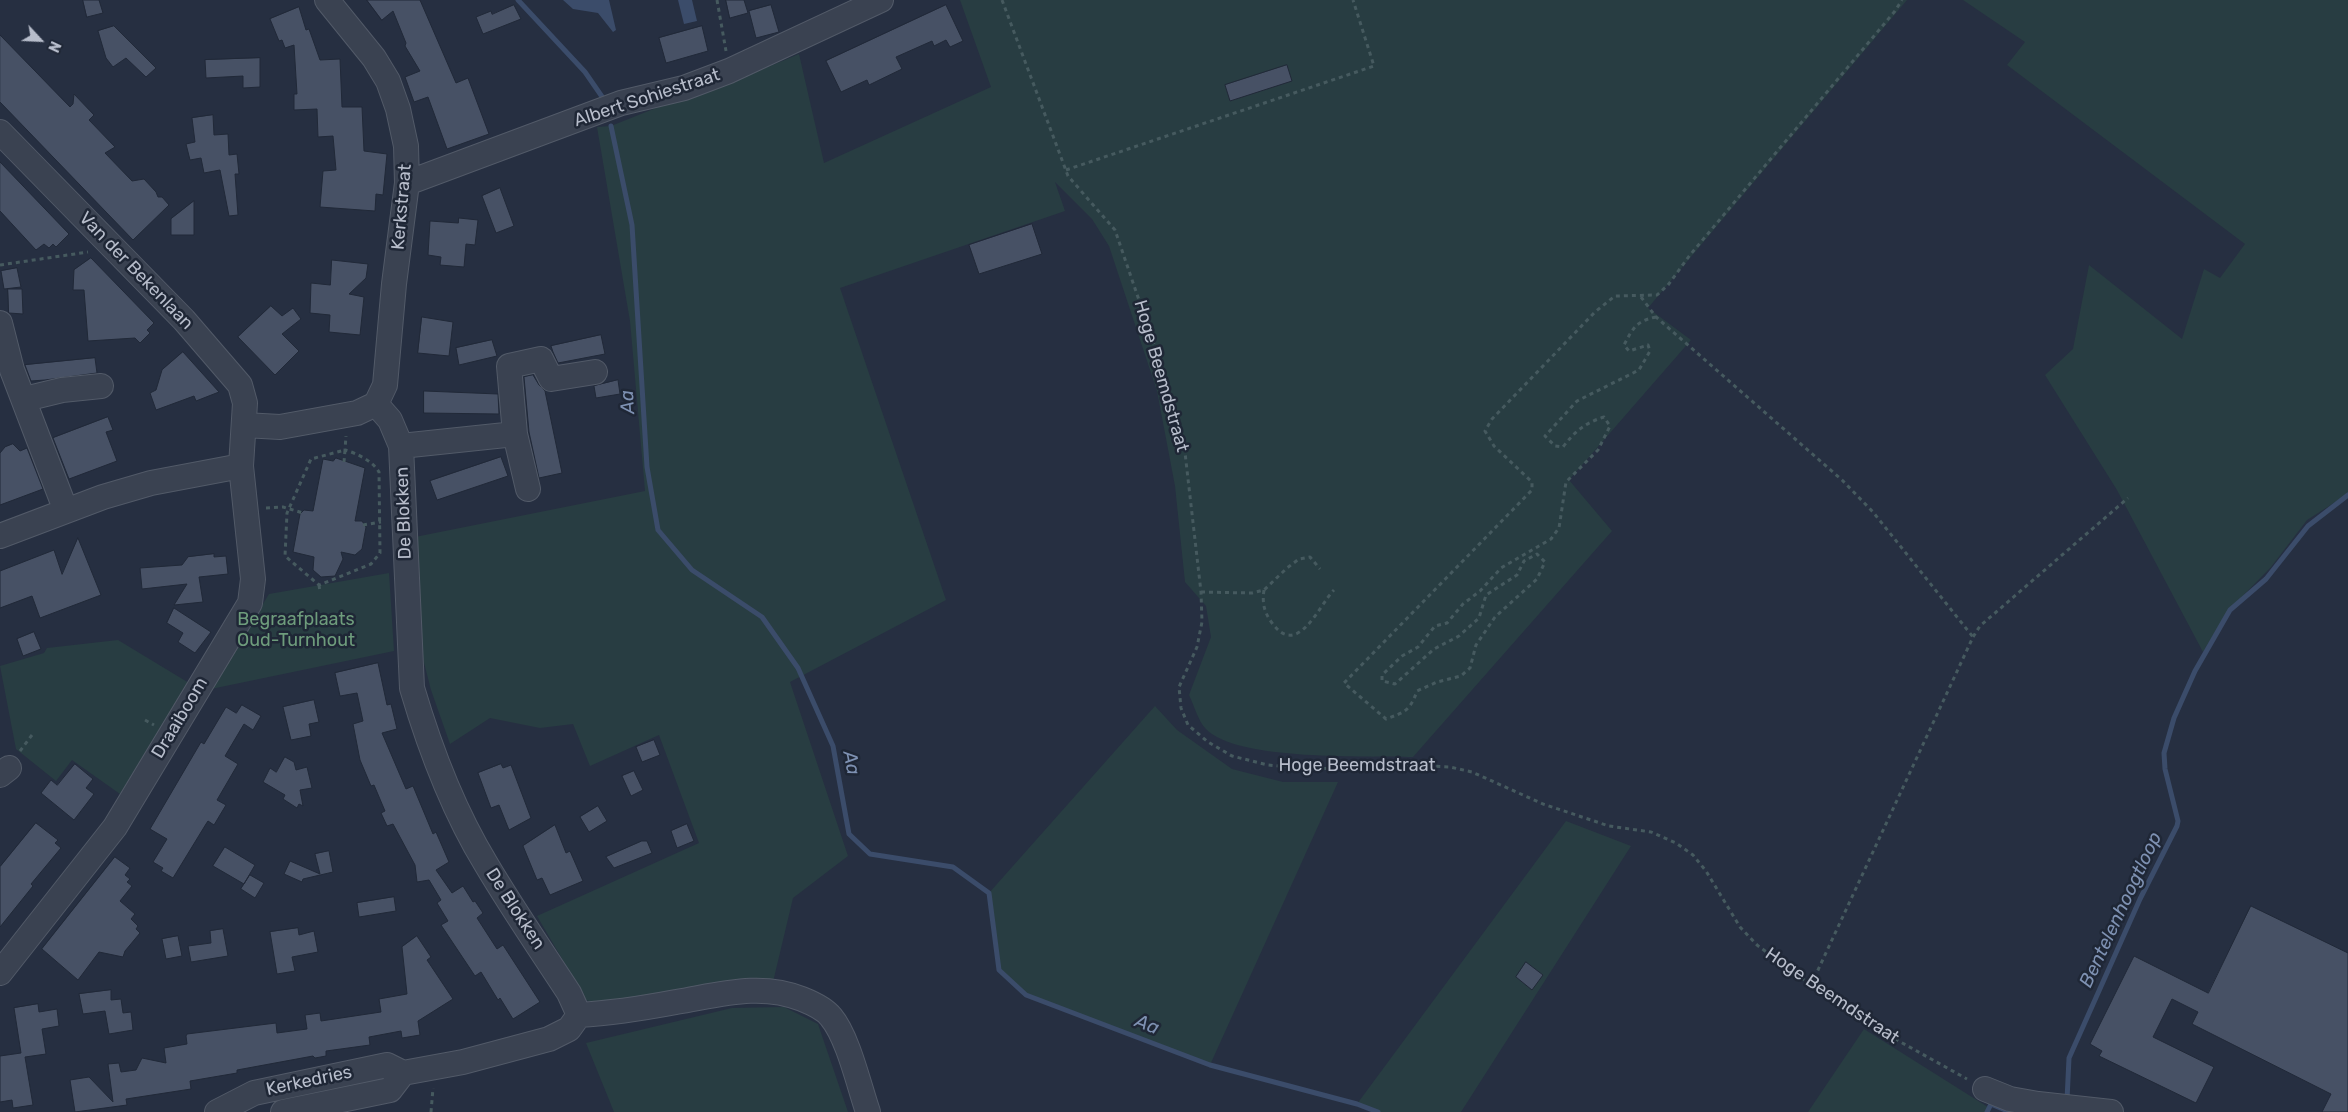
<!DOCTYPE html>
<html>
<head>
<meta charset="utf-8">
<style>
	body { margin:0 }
	#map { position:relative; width:2348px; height:1112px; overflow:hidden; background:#262f41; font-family:Rubik,sans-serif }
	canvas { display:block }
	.north { position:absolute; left:15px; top:15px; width:50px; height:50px; -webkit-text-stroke:4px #1f2736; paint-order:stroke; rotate:115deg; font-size:14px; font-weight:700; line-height:20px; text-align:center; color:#b7bdcb }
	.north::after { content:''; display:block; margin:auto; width:18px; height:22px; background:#b7bdcb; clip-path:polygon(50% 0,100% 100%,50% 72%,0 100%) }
</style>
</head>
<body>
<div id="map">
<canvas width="2348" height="1112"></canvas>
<div class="north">N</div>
</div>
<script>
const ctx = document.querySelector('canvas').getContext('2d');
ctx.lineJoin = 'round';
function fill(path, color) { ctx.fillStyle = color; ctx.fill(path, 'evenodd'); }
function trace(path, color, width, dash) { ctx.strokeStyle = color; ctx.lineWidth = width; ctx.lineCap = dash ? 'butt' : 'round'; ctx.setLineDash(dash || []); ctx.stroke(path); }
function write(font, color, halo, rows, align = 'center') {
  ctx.font = font + ' Rubik,sans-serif'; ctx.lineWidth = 5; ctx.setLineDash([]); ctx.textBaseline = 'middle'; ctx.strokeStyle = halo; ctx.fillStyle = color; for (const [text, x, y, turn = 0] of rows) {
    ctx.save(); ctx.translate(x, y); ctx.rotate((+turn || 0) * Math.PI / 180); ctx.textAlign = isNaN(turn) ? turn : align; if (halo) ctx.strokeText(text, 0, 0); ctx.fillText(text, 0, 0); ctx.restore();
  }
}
const green = new Path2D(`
	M960 0H1907L1648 308 1691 340 1569 480 1612 531 1413 757C1369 756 1236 761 1206 729 1198 721 1194 705 1189 695L1211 637 1206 606 1185 582 1175 486 1157 391 1109 246 1092 219 1055 182 1065 211 840 288 946 600 790 682 848 856 793 898 773 982 597 1004 586 1000 537 916 699 843 659 735 590 766 573 724 540 728 490 718 450 744 431 690 420 647 415 537 645 491 630 321 597 127 611 126 716 84 718 88 799 54 824 163 991 87Z
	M1963 0H2348V494L2307 520 2271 567 2228 611 2203 652 2117 490 2045 375 2073 349 2089 265 2182 339 2204 269 2220 278 2245 244 2007 65 2025 42Z
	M389 573 394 651 211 689 269 594Z
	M118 640 189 683 120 794 72 760 56 781 16 749 0 666 44 653 47 648Z
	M1155 706 1177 730 1232 769 1283 782H1338L1210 1065 1026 995 999 970 989 893Z
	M1566 821 1631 846 1461 1112H1378L1357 1104Z
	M784 1007 818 1024 848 1112H614L586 1043 732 1008Z
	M1864 1029 1991 1109 1990 1112H1808Z`);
const water = new Path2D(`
	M563 0H609L616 30 613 32 598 13 573 9Z
	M678 0H692L697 21 684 24Z`);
const stream = new Path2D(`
	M518 0 585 72 605 101
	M611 126 632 225 647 467 658 530 692 570 762 617 798 668 833 746 849 834 870 854 953 867 989 893 999 970 1026 995 1210 1065 1357 1104 1378 1112
	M2067 1100 2069 1058 2140 899 2177 826 2178 821 2165 769 2164 753 2174 718 2195 671 2230 610 2266 579 2308 526 2348 495
	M1987 1112 1991 1104 2010 1112`);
const building = new Path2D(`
	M83 0H99L103 13 87 17Z
	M367 0H420L456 83 468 78 489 134 447 149 428 97 414 102 405 77 420 71 405 46 406 43 393 11 382 20Z
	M726 0H744L748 13 730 18Z
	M514 5 521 19 483 34 476 17 491 11 492 14Z
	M771 5 779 32 756 38 749 11Z
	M946 5 963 41 950 47 946 40 934 46 932 41 896 57 902 69 869 85 867 80 841 92 826 61Z
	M299 7 306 30 309 29 320 60 340 59 342 107H362L364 151 387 154 383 195 376 194 375 211 320 207 323 171 336 170 333 136 318 137 317 109 294 110V94H297L294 45 285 48 282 40 279 41 270 19Z
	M114 26 156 68 146 77 126 58 113 67 106 58 98 31Z
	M702 26 708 51 666 63 659 38Z
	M0 35 70 107 73 104 74 94 94 115 89 120 115 147 105 153 132 181 144 179 156 192 158 197H162L169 205 133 240 0 102Z
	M260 58V87L243 88V76L206 78 205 60Z
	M1287 65 1292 81 1230 101 1225 85Z
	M213 115 214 135 228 134 229 155 237 154 239 174H235L238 215 229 216 220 170 204 173 201 158 190 160 186 144 195 142 192 118Z
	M0 162 69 234 56 247 53 244 49 248 44 244 36 250 0 211Z
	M500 188 514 226 496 233 482 196Z
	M194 201V235H171V219Z
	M459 218 478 220 475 245 466 244 464 267 440 265 441 257 428 255 430 221 458 223Z
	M1032 224 1042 254 979 274 969 245Z
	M91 258 154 323 147 330 150 333 140 343 135 338 88 341 84 290H73L74 270Z
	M332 260 368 264 366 278 349 294 364 297 360 335 329 332 330 315 310 313 311 283 330 285Z
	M17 268 21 287 4 289 1 271Z
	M8 289H22L23 314 9 313Z
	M271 306 282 316 293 308 301 319 282 334 299 351 275 375 238 337Z
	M422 317 453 322 449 356 418 353Z
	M601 335 605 354 558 363 553 352 551 346Z
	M492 340 497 356 459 365 456 348Z
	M183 352 219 392 196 401 194 396 156 410 150 393 156 390 162 370Z
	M95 358 97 373 45 380 31 381 25 365Z
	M533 375 539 385 545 391 562 473 539 478 529 432 524 377Z
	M618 380 620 394 596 398 594 386Z
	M424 391 498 394 499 414 424 413Z
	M108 417 113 430 106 432 117 461 69 479 53 438Z
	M13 444 20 451 27 448 43 489 0 505V453L5 447Z
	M501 457 508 476 437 500 430 481Z
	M336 458 365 468 355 521H362L366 527 362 549 355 555 341 552 343 559 335 576 321 577 313 570 314 557 293 552 300 514 304 510 313 511 323 459 333 461Z
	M78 538 101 595 40 618 32 596 0 608V571L54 550 62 574Z
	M214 554V557L226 556 228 574 199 577 203 602 174 605 187 584 142 589 140 568 182 565 188 557Z
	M174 608 211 632 195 653 178 642 183 633 167 623Z
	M34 632 41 649 23 656 17 639Z
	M378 663 387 705 391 704 397 729 382 733 406 789 413 786 433 834 436 832 449 862 436 870 452 893 463 886 473 902 475 901 483 913 477 918 497 949 503 945 540 1002 513 1019 500 998 498 1000 481 972 475 976 441 925 448 921 437 903 441 900 429 880 417 882 415 865 393 824 387 826 381 813 385 811 374 785 371 786 360 760 353 724 363 721 357 693 340 696 335 673Z
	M314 700 319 722 309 724 311 736 291 740 283 707Z
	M242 705 261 716 253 730 244 724 225 756 238 764 217 800 226 805 214 825 208 821 206 824 173 878 161 871 163 868 153 862 167 839 150 829 201 742 204 744 226 707 236 713Z
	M654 740 660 755 642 762 636 747Z
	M285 757 294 762 296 770 307 767 312 788 300 790 303 806 299 804 297 808 283 799 285 795 263 782 270 768 276 772Z
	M75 764 93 779 86 788 94 794 74 820 41 793 51 780 57 785Z
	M501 764 503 768 511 765 531 818 509 830 499 805 491 808 478 773Z
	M634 771 643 790 631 796 622 776Z
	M598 806 607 821 589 832 580 817Z
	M36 823 58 840 55 843 61 848 31 884 33 886 0 927V867Z
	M687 824 694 841 677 848 671 831Z
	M555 825 566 853 570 851 583 881 550 895 542 878 537 880 523 846Z
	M642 841H647L652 853 614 868 606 857Z
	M225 847 255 865 244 884 213 866Z
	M329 851 333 872 303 879 302 882 284 874 290 861 320 874 315 854Z
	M115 857 130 868 125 875 130 879 127 882 132 886 120 901 135 914 131 919 138 926 136 929 140 933 125 951 123 957 99 952 78 980 42 949Z
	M250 875 264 883 255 898 241 889Z
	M394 897 396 911 359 917 357 903Z
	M2251 906 2348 953V1112H2322L2331 1094 2192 1024 2198 1012 2172 999 2153 1037 2214 1067 2196 1103 2099 1056 2102 1051 2090 1044 2134 956 2208 993Z
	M298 928 299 935 314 931 318 952 292 957 295 971 277 974 270 932Z
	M223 929 228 956 191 962 188 946 211 943 210 931Z
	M178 936 182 956 166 959 162 939Z
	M417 936 431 957 427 960 453 999 418 1021 420 1035 402 1038 401 1031 369 1037 370 1045 326 1051V1056L315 1058 313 1056 237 1070V1073L190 1081 191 1089 126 1099 127 1105 75 1112 70 1080 89 1077 113 1102 108 1064 119 1063 121 1072 136 1070 142 1058 166 1063 164 1048 187 1044 186 1036 187 1034 276 1023 277 1033 307 1029 305 1015 320 1013 321 1021 381 1012 379 999 407 994 402 947Z
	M1526 962 1543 975 1532 990 1516 977Z
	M111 990V1000L121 999 123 1013 131 1012 133 1030 109 1034 105 1011 83 1014 79 994Z
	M38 1004 39 1012 57 1009 59 1026 42 1029 46 1054 25 1057 33 1105 13 1108 12 1100 0 1102V1056L21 1053 14 1008Z`);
const path = new Path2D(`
	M717 0 726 51
	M1002 0 1068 176 1115 230 1154 344 1184 444 1201 592 1202 622 1197 647 1179 687 1181 708 1188 725 1208 742 1232 756 1268 765 1311 769 1407 765 1450 767 1472 772 1543 804 1609 826 1651 832 1676 843 1693 855 1706 871 1740 927 1757 945 1811 985 1897 1040 1967 1079
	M1066 170 1374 66 1353 0
	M0 265 88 252
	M1641 297 1656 317 1842 480 1873 512 1973 637
	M1656 317C1636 321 1633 328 1624 345L1629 351 1648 345 1650 351 1639 370 1577 401 1545 436 1555 446 1563 447C1575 431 1585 423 1604 417L1610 426 1598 450 1566 482 1559 528 1551 539 1501 568 1480 591 1463 604 1447 623 1435 626 1418 647 1402 656 1382 675V681L1395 684 1434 649 1459 636 1479 618 1486 595 1517 575 1524 561 1537 554 1545 562 1537 579 1495 617 1476 645 1470 668 1461 676 1437 682 1417 691C1410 711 1405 712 1386 719L1344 683 1532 490V482L1494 446 1485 431 1492 419 1595 312 1615 296 1657 295 1668 285 1690 255 1895 11 1902 0
	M344 462 345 450 311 459 287 513 285 556 319 585 371 564 380 553 379 472C373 461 356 453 345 450L346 436
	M266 508 283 507 303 513
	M363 525 381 522
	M319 585 320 592
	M1264 590C1262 603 1264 612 1272 623 1298 659 1319 605 1334 590
	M1201 592 1252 593 1264 590 1287 568 1299 559 1310 557 1320 569
	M145 720 154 725
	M20 751 32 735
	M1811 985 1973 637 1980 626 2128 498
	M431 1112 433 1088`);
const minor = new Path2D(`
	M0 132 184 320 240 385 245 403 241 466 253 579 250 603 115 827 0 973
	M407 183 621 103 684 88 729 71 881 0
	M0 323 12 370 66 511
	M25 399 62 390 101 386
	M376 404 390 420 401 446 412 688C430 749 453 810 486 864 512 908 541 950 569 993L579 1015
	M244 425 280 427 357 413 376 404 385 385 394 284 407 183 406 146 398 109 388 81 374 58 327 0
	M401 446 515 434
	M528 489 515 434 509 366 541 359 551 379 595 372
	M0 536 103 497 151 483 241 466
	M0 775 9 768
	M579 1015C612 1013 644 1008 676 1002 719 995 760 982 802 999 812 1003 825 1009 831 1017 848 1037 859 1086 868 1112
	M1985 1089 2010 1099 2038 1104 2111 1112
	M217 1112 254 1093 387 1065 403 1073 463 1062 549 1039 569 1029 579 1015
	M283 1112 390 1090 403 1073`);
const streetNames = [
	["Albert Sohiestraat",647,98,-18],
	["Kerkstraat",402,207,-85],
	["Van der Bekenlaan",136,271,46],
	["Hoge Beemdstraat",1161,376,74],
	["De Blokken",404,513,-92],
	["Draaiboom",180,718,-59],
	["Hoge Beemdstraat",1357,766],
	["De Blokken",515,909,57],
	["Hoge Beemdstraat",1832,996,34],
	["Kerkedries",309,1081,-12]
];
const parkNames = [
	["Begraafplaats",296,620],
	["Oud-Turnhout",296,641]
];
const waterNames = [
	["Aa",628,402,-94],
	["Aa",851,763,79],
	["Bentelenhoogtloop",2121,910,-65],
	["Aa",1147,1025,21]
];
fill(green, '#283d42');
fill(water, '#3b4c6a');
trace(stream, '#3b4c6a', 5);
fill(building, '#475165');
trace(building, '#212938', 1);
trace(minor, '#525a68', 26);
trace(path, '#465a5f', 3, [4, 4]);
trace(minor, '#3a4251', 24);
write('18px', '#b7bdcb', '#1f2736', streetNames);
write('18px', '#6e9c7c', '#1f2736', parkNames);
write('italic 19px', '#7e91b2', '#1f2736', waterNames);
</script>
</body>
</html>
